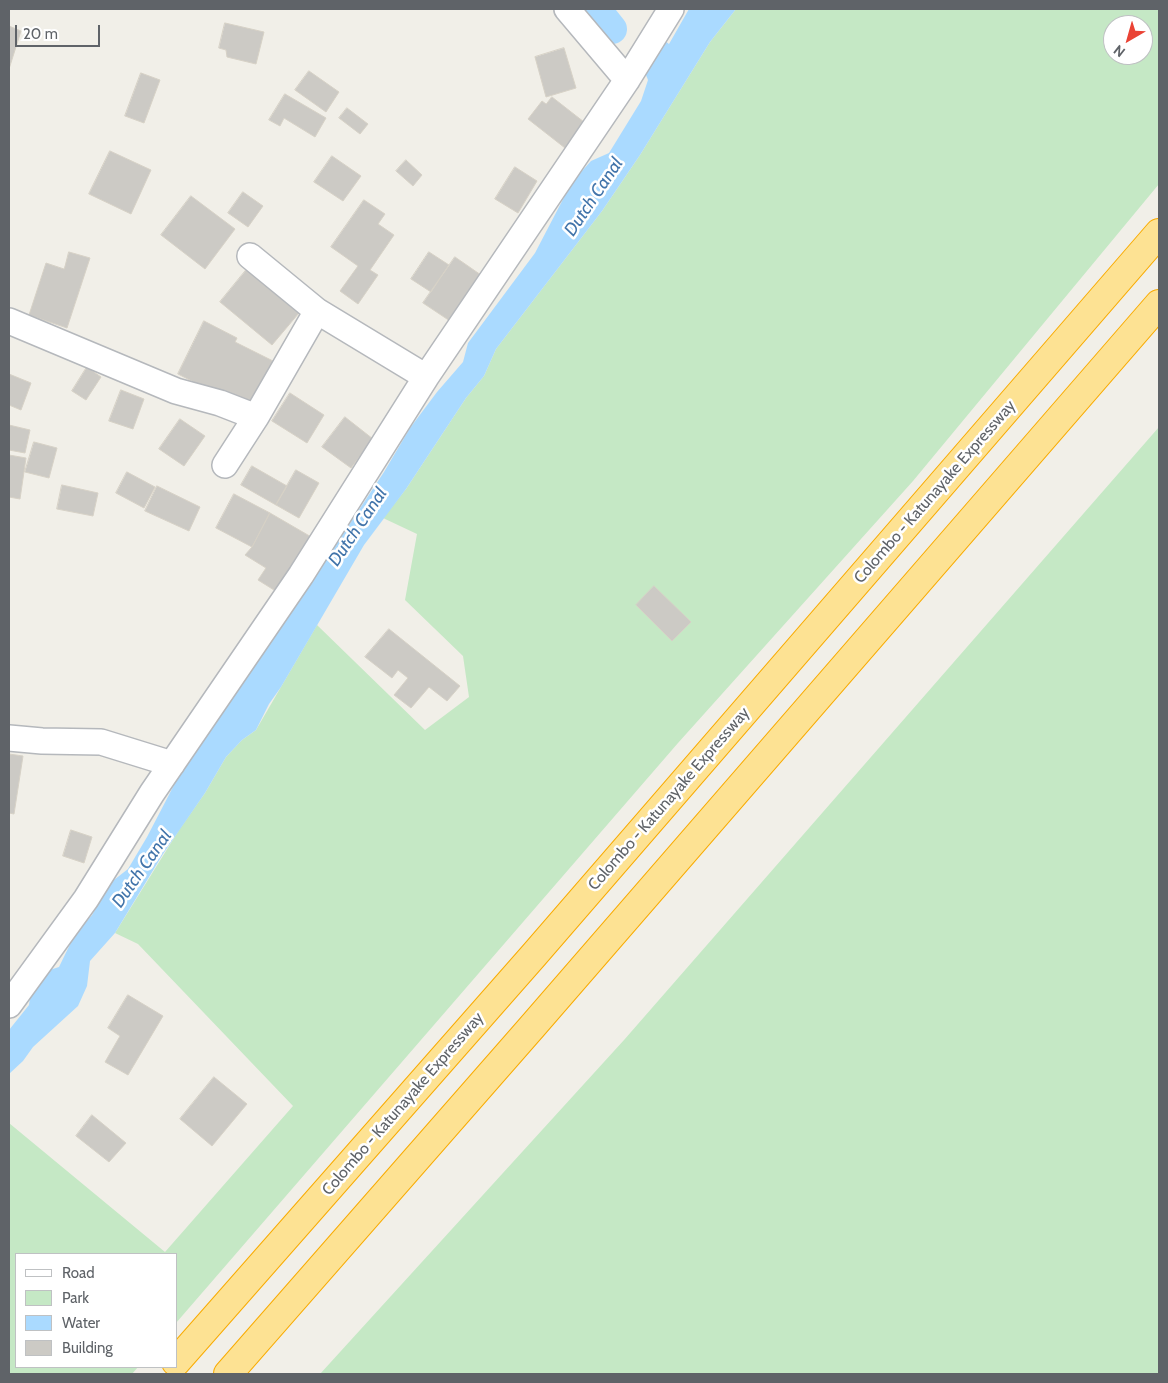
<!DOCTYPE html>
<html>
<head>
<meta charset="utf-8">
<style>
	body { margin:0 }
	#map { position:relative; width:1168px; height:1383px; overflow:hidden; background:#f1efe8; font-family:Cabin,sans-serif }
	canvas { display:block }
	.frame { position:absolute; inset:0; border:10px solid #5f6368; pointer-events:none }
	.legend { position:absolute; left:15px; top:1253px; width:162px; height:115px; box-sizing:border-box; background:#fff; border:1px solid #bfc1c3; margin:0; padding:6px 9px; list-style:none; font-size:15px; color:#5f6368 }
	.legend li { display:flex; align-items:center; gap:10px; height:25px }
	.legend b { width:25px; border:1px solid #bfc1c3 }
	.north { position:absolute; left:1103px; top:15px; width:50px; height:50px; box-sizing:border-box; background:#fff; border:1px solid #bfc1c3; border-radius:50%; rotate:218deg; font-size:14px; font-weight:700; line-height:20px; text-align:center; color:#5f6368 }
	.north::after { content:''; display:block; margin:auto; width:18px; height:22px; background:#ea4335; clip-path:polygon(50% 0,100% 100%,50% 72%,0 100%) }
	.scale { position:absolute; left:15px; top:25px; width:85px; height:22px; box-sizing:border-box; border:2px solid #5f6368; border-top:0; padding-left:6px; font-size:15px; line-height:18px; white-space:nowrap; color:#5f6368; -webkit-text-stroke:4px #fff; paint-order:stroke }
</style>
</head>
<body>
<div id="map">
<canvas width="1168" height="1383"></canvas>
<div class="frame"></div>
<ul class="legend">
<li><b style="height:6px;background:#fff"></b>Road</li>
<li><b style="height:14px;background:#c5e8c5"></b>Park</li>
<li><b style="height:14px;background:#aadaff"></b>Water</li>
<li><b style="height:14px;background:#cccac5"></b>Building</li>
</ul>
<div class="north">N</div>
<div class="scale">20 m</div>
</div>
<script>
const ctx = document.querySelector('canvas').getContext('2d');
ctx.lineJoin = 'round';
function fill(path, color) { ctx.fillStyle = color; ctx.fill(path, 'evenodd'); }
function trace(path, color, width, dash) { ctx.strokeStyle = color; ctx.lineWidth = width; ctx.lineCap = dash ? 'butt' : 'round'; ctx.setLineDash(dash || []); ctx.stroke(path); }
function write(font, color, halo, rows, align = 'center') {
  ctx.font = font + ' Cabin,sans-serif'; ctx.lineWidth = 5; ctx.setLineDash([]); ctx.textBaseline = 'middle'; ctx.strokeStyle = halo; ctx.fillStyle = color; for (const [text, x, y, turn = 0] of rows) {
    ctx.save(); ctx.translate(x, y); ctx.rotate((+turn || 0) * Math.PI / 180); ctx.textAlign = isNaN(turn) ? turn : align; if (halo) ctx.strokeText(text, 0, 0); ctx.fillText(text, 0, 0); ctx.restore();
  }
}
const green = new Path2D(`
	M736 9H1159V184L913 481 678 743 176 1323V1254H16V1367H138L132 1374H9V1123L165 1252 293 1106 138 944 115 933 179 830 205 793 226 757 242 740 256 730 317 625 425 730 469 697 463 656 405 600 417 534 383 518 406 489 466 398 484 376 496 349 602 211 640 155 710 42ZM1113 25H1143V55H1113Z
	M1159 427V1374H320L624 1040Z`);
const water = new Path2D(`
	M689 9H736L710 42 640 155 602 211 496 349 484 376 466 398 406 489 364 545 281 687 269 704 256 730 242 740 226 757 205 793 163 854 115 933 90 961 87 986 78 1006 33 1047 23 1061 9 1074V1030L29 1005 31 990 37 974 59 967 74 936 92 915 110 883 128 869 147 837 186 762 296 605 384 472 410 428 437 392 463 362 468 343 535 253 572 182 591 161 609 153 641 101 648 80 638 55 656 34 669 44Z`);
const canal = new Path2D(`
	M596 9 612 29`);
const building = new Path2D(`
	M225 23 264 32 256 64 227 57 226 50 219 48Z
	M9 26 21 31 9 69Z
	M564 48 576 88 546 97 535 57Z
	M309 71 339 92 326 112 295 90Z
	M141 73 160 80 144 123 125 116Z
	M285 94 326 118 315 137 284 118 280 126 269 120Z
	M552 97 584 122 565 148 528 119 542 101 546 104Z
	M347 108 368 124 360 134 339 118Z
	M110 151 151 170 131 214 89 194Z
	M332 156 361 176 343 201 314 182Z
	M406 160 422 175 413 186 396 171Z
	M515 167 537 181 518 213 495 199Z
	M243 192 263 206 248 227 228 213Z
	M191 196 235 229 205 269 161 235Z
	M364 200 385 214 378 224 394 235 370 270 378 275 358 304 340 291 358 266 331 247Z
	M69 252 90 258 67 328 29 315 46 263 64 269Z
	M429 252 449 265 431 292 411 279Z
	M455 257 481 275 450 321 423 303Z
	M247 269 299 313 272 345 220 302Z
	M204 321 237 338 235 342 277 363 252 412 178 374Z
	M87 367 101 377 86 400 72 391Z
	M9 374 31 383 21 410 9 405Z
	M121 390 144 399 133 429 109 421Z
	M290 393 324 415 307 443 272 421Z
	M345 417 373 439 351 468 322 447Z
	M180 419 205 436 184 466 159 449Z
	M9 425 30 430 25 453 9 450Z
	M34 442 57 448 49 478 25 472Z
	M9 455 26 458 20 499 9 497Z
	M252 466 287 486 276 505 241 485Z
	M296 470 319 483 299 518 276 505Z
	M127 472 155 487 144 508 116 493Z
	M62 485 98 493 93 516 57 509Z
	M157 486 200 507 189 531 145 511Z
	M234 494 270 513 252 547 216 528Z
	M270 513 313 538 286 581 274 590 258 580 266 568 245 555 252 547Z
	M654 586 691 622 672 641 636 605Z
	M389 629 460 686 447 701 429 687 411 708 394 695 408 678 398 670 392 678 365 657Z
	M9 754 23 756 14 814 9 813Z
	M71 830 92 837 84 863 63 856Z
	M128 995 163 1016 128 1075 105 1062 120 1036 108 1028Z
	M214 1077 247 1104 212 1146 180 1119Z
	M92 1115 126 1143 109 1162 76 1136Z`);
const minor = new Path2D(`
	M567 9 627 80
	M250 256 317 311 426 377
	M9 321 176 391 220 403 256 417
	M225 465 256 417 317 311
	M9 738 42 741 101 742 172 764
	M9 1005 86 899 152 793 301 575 426 377 627 80 671 9`);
const motorway = new Path2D(`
	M176 1362 534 955 1159 233
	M228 1374 531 1028 1159 304`);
const streetNames = [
	["Colombo - Katunayake Expressway",935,492,-49],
	["Colombo - Katunayake Expressway",669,799,-49],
	["Colombo - Katunayake Expressway",403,1104,-49]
];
const waterNames = [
	["Dutch Canal",594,197,-56],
	["Dutch Canal",358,527,-56],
	["Dutch Canal",142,869,-55]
];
fill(green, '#c5e8c5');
fill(water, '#aadaff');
trace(canal, '#aadaff', 30);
fill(building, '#cccac5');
trace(building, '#d6d1c6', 1);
trace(minor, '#b5b8bc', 28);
trace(motorway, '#f9ab00', 30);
trace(minor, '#fff', 25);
trace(motorway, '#fde293', 28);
write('16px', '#5f6368', '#fff', streetNames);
write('italic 18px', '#4174aa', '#fff', waterNames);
</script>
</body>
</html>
